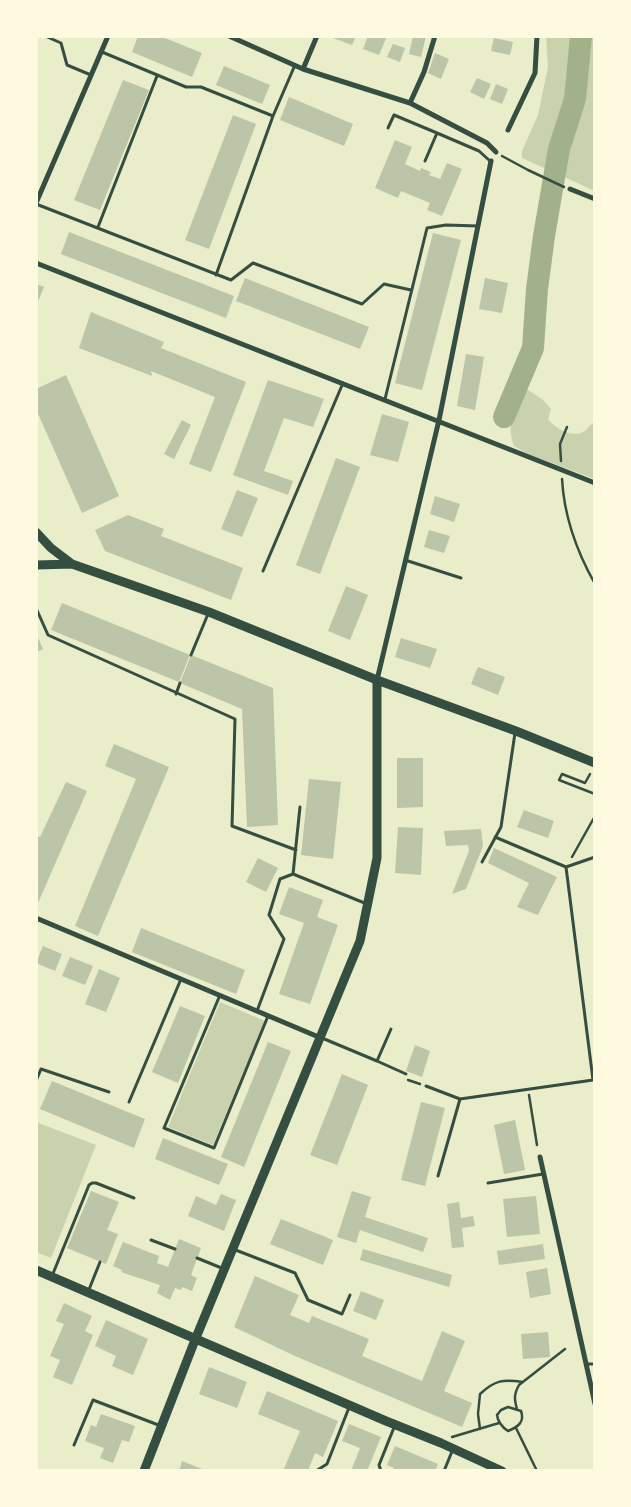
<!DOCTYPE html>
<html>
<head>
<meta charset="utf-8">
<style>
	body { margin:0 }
	#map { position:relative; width:631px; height:1507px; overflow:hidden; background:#e9edc9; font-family:"PT Sans",sans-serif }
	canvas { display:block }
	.frame { position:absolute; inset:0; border:38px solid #fefae0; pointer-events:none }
</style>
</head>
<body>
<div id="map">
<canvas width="631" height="1507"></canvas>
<div class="frame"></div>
</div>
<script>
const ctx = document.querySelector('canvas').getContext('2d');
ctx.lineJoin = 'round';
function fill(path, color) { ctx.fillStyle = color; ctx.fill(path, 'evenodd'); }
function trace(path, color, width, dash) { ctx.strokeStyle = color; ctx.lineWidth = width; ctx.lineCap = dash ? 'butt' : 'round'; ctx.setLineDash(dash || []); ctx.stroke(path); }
const green = new Path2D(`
	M546 36H595V191L522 158V151L538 115 548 67Z
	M528 390 542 399 551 409 548 419C554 428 572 438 583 432 588 430 589 424 595 422V479L528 454 514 446C507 426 511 410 521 391Z
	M220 1002 265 1021 213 1145 168 1127Z
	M36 1122 96 1145 51 1258 36 1252Z`);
const river = new Path2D(`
	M504 417 533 348 537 289 544 236 559 149 575 99 581 36`);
const building = new Path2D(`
	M138 36H160L202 53 192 77 132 52Z
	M334 36H356L352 45 333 38Z
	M368 36H387L379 55 363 49Z
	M413 36H426L421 57 409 54Z
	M494 38 513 42 510 55 491 51Z
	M393 44 405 48 400 62 387 57Z
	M435 53 449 59 441 79 428 73Z
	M224 66 270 85 262 104 216 85Z
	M477 78 491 84 484 99 470 92Z
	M123 80 149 90 100 210 74 200Z
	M496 84 508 89 502 104 490 99Z
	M289 97 353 124 344 146 280 120Z
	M233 115 256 124 209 249 185 240Z
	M395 140 412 147 405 164 420 171 421 168 431 172 429 175 440 179 447 163 462 169 442 216 427 210 430 203 401 191 398 198 375 188Z
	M69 232 234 296 226 318 61 254Z
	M433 233 461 240 422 390 395 383Z
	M245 278 369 327 360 349 236 301Z
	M485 278 508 283 502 313 479 309Z
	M36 284 44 287 36 306Z
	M91 312 164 342 161 348 246 382 211 472 189 464 215 397 151 371 152 376 79 348Z
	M466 354 484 357 475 410 457 406Z
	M66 375 119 496 82 513 36 409V389Z
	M268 380 324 399 313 427 284 418 264 471 293 481 288 495 233 475Z
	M382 414 409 422 398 462 370 455Z
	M182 420 191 425 174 459 164 454Z
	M336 458 360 467 320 574 296 565Z
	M237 490 258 498 242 537 221 529Z
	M435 496 460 504 454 522 430 514Z
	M128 515 164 529 161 536 243 568 231 600 105 551 95 530Z
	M429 530 450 536 444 553 424 547Z
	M346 586 368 595 350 640 328 631Z
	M62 603 190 655 179 682 51 630Z
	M36 633 43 649 36 652Z
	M401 638 437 649 430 668 395 657Z
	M191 655 273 688 278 825 247 827 242 709 180 683Z
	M478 667 505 677 498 695 471 684Z
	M114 744 169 767 98 936 75 926 136 779 105 766Z
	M397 758H423V807L397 808Z
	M309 779 341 782 333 859 301 855Z
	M66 782 87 791 38 903H36V836L40 837Z
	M524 810 554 821 548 838 517 827Z
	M398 827 423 828 421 875 395 873Z
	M481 829 483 846 466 889 452 894 469 851 468 845 446 846 444 831Z
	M494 848 557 877 538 915 517 907 529 883 488 863Z
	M258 858 278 868 266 892 246 882Z
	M289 887 323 900 317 917 338 925 310 1004 279 994 304 923 279 914Z
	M141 928 245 970 236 994 132 952Z
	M43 946 62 954 55 971 36 963Z
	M70 957 93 966 85 985 62 976Z
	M99 969 120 978 106 1012 85 1004Z
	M180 1006 205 1016 178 1083 152 1072Z
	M268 1042 291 1051 244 1167 221 1157Z
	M415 1045 430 1051 422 1077 406 1071Z
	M342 1074 368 1085 337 1165 310 1155Z
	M52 1081 145 1119 134 1148 40 1109Z
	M421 1102 445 1108 425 1186 401 1180Z
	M515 1120 525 1170 504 1174 494 1125Z
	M163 1138 228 1164 219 1185 155 1159Z
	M91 1191 119 1202 107 1230 118 1234 106 1264 67 1248Z
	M352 1191 371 1197 365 1217 428 1238 423 1252 360 1230 356 1243 337 1237Z
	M221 1194 236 1200 224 1231 188 1216 196 1196 216 1205Z
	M536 1196 540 1234 507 1237 503 1199Z
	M459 1202 461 1218 473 1216 475 1226 462 1228 464 1247 452 1248 447 1204Z
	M281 1219 333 1240 323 1265 270 1244Z
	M179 1239 201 1248 191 1275 197 1278 192 1291 182 1287 181 1290 175 1288 170 1300 157 1293 160 1285 121 1272 122 1270 113 1266 123 1242 159 1256 157 1263 168 1267Z
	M543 1244 545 1259 499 1265 497 1251Z
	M363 1249 452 1275 449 1287 360 1260Z
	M547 1268 551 1294 530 1298 526 1272Z
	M255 1276 299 1295 290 1315 309 1323 312 1316 369 1339 362 1356 422 1381 442 1331 465 1341 444 1391 472 1403 462 1427 295 1356 234 1327Z
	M361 1291 384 1300 376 1320 353 1311Z
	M64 1303 92 1316 85 1331 93 1335 72 1385 53 1377 60 1360 50 1356 64 1324 56 1321Z
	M106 1320 148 1339 133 1375 112 1366 116 1356 95 1346Z
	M548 1332 550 1357 523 1359 521 1334Z
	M209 1367 247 1382 237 1408 199 1394Z
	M267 1391 338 1421 323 1457 315 1453 308 1471H283L300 1431 258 1414Z
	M101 1414 135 1426 129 1442 122 1440 113 1463 100 1458 104 1448 85 1441 91 1425 96 1427Z
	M349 1424 381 1437 367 1471H351L360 1448 342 1441Z
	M395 1446 438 1464 435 1471H393L394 1468 387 1465Z
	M182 1461 207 1471H179Z`);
const path = new Path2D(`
	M502 156 528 170 564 187
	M561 461 560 444 567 427
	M562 479C564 515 577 552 595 584
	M595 651V674
	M590 774 585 783 562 774 559 780 595 794
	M572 857 595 816
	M408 1080 420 1084
	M529 1095 537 1145
	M508 1407 521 1411C525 1422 518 1427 508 1431 502 1427 498 1423 497 1415L501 1410Z
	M517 1409C514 1399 514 1394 519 1385L565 1349
	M516 1428 537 1471
	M480 1429 478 1414 480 1394C495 1380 503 1379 523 1382
	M452 1437 499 1423`);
const service = new Path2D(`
	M45 36 61 43 67 65 91 75
	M102 52 186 87H201L273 116
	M388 128 394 115 437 133
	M425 161 437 133 479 151 490 161
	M36 204 231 280 253 263 362 304 384 284 411 290
	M98 227 157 76
	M216 275 273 116 295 65
	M385 399 427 228 446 225 478 226
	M405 560 461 578
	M263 571 343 383
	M36 608 48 635 235 719 232 826 296 850
	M191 655 208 614
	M176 694 180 683
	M300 807 293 874 367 904
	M495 837 566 867 595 857
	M482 862 501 827 515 733
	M220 995 164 1128 214 1148 268 1016
	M257 1011 284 939 269 915 280 879 293 874
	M322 1038 377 1061 391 1029
	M377 1061 406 1074
	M36 1081 41 1069 109 1092
	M426 1086 460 1099 593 1080 566 867
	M129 1102 181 979
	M438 1176 460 1099
	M488 1183 543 1174
	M151 1240 175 1249
	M233 1249 295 1273 308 1300 342 1314 350 1295
	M197 1258 224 1269
	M52 1276 89 1185 92 1183H96L134 1198
	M88 1292 100 1262
	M587 1364H595
	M74 1445 93 1400 161 1426
	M316 1471 327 1464 350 1405
	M381 1471 379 1465 395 1425
	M444 1471 453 1449`);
const minor = new Path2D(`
	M229 36 303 69 410 103 487 143 496 152
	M303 69 317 36
	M410 103 424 72 435 36
	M508 130 535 73 537 36
	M570 189 595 199
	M36 203 108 36
	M36 263 595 483
	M377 680 439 420 491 161
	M36 918 321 1038
	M540 1157 595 1404`);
const tertiary = new Path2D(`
	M36 532 51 548 72 564
	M36 565 72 564 209 612 377 680 516 731 595 763
	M36 1270 386 1421 441 1443 502 1471
	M144 1471 195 1340 360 941 377 858V680`);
fill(green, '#cad2ad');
trace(river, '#a3b18a', 22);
fill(building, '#bcc5a7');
trace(path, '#344e41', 2.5);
trace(service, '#344e41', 3);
trace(minor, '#344e41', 5);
trace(tertiary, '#344e41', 9);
</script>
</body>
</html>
